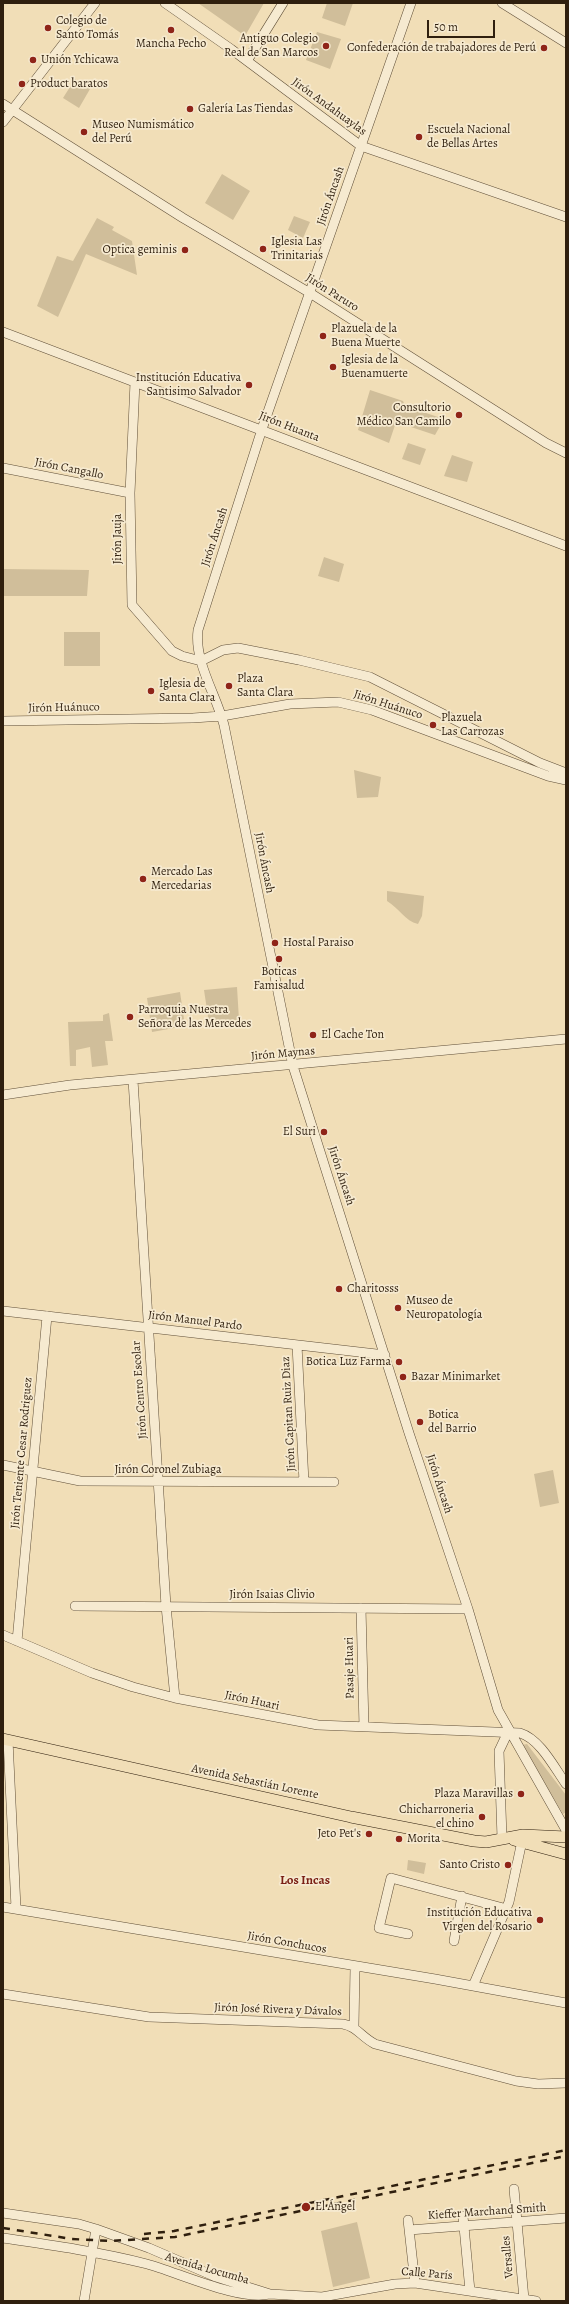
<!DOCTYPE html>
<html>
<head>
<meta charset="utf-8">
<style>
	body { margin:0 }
	#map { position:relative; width:569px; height:2304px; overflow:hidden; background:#f1deb7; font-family:Alegreya,serif }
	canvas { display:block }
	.frame { position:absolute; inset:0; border:4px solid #2f1f0e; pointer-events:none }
	.scale { position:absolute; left:427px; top:20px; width:68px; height:18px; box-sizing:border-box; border:2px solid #2f1f0e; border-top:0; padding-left:5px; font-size:12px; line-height:14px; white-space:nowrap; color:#2f1f0e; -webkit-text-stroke:3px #f6ead0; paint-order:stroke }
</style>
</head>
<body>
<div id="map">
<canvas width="569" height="2304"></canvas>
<div class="frame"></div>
<div class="scale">50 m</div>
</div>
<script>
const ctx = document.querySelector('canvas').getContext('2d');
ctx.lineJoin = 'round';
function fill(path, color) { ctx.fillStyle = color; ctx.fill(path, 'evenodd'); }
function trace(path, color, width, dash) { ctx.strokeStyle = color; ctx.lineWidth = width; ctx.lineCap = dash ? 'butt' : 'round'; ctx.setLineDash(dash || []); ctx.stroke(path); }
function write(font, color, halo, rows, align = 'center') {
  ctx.font = font + ' Alegreya,serif'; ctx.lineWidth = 3.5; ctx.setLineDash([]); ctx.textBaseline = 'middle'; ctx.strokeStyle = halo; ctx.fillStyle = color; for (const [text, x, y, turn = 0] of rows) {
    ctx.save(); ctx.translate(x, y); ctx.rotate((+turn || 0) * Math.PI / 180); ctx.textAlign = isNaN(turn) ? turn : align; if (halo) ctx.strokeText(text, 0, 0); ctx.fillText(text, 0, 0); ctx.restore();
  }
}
const green = new Path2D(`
	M198 3H264L245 36Z
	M327 3H353L345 26 322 18Z
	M317 32 341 39 330 69 306 60Z
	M75 79 90 89 79 108 63 98Z
	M222 174 250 191 233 220 205 203Z
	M294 216 310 222 303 238 288 230Z
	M97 218 114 227 112 230 132 241 137 275 86 254 58 317 37 306 57 256 73 261Z
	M370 390 403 401 405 406 444 419 435 435 396 422 389 443 358 430Z
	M408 443 426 449 420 465 402 459Z
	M452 455 473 462 467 482 444 476Z
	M324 557 344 564 339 582 318 576Z
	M3 569 89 570 87 596H3Z
	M64 632H100V666H64Z
	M354 770 381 777 378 797 357 798Z
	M387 891 424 896 422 916 418 924C405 921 399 908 387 901Z
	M237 987 239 1020 209 1023 204 990Z
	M180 992 185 1026 152 1032 147 998Z
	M109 1013 113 1041H105L108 1065 92 1067 90 1047 76 1050V1066H70L68 1022 103 1021V1015Z
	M553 1470 559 1503 540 1507 534 1474Z
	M527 1744 566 1795V1812L563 1814 522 1745Z
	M408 1860 426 1863 424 1874 407 1870Z
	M357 2222 370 2278 333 2287 321 2231Z`);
const minor = new Path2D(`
	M165 3 231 49 361 146 566 217
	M411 3 262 429 198 630C194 662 216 694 224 725L293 1066 409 1433 468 1609 498 1710 566 1830
	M502 3 566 43
	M247 61 283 3
	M3 104 183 218 310 293 546 443 566 453
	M3 122 95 3
	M3 332 566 546
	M135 382 130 493 132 605 172 651 182 656 201 661
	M3 468 130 493
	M201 661 223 650 238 648 299 660 370 677 540 763 566 773
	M3 721 193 718 222 716 290 704 338 702 372 710 548 776 566 780
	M133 1080 166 1606 175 1698
	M3 1095 70 1085 566 1039
	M3 1311 385 1355
	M297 1345 304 1482
	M3 1465 80 1481 334 1482
	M75 1606 468 1609
	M361 1608 364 1727
	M3 1635 92 1673 133 1687 175 1698 318 1725 520 1733C540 1739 554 1767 566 1784
	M17 1641 47 1316
	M8 1740 16 1908
	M502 1838 499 1751 508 1732
	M3 1907 435 1979 566 2003
	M408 1934 379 1928 391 1878 507 1909
	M454 1941 462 1896
	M473 1986 509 1902 522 1841
	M3 1994 149 2017 343 2024C358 2027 361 2037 375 2044L516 2081 538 2084 566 2083
	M354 2026 355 1967
	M514 2189 524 2299
	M3 2213 79 2224 96 2229 149 2248 216 2277 270 2294 322 2297 395 2284 415 2283 536 2301
	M463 2216 470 2291
	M408 2220 415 2283
	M409 2230 566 2218
	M3 2238C51 2245 100 2252 147 2264 177 2272 241 2302 270 2294
	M84 2301 96 2229`);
const major = new Path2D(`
	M3 1739 351 1817 474 1841 486 1842 523 1835 566 1837
	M514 1840 566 1854`);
const rail = new Path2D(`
	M3 2228 72 2239 110 2241 175 2237 566 2156
	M144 2234 174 2231 566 2150`);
const markers = [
	[48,28,4,"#8f2418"],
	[171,30,4,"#8f2418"],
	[326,46,4,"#8f2418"],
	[544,48,4,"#8f2418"],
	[33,60,4,"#8f2418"],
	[22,84,4,"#8f2418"],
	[190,109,4,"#8f2418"],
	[84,132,4,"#8f2418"],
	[419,137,4,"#8f2418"],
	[263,249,4,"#8f2418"],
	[185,250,4,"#8f2418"],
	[323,336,4,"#8f2418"],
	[333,367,4,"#8f2418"],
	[249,385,4,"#8f2418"],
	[459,415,4,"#8f2418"],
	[229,686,4,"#8f2418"],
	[151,691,4,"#8f2418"],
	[433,725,4,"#8f2418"],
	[143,879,4,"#8f2418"],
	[275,943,4,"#8f2418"],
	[279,959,4,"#8f2418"],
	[130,1017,4,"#8f2418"],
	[313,1035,4,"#8f2418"],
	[324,1132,4,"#8f2418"],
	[339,1289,4,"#8f2418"],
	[398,1308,4,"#8f2418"],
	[399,1362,4,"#8f2418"],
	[403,1377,4,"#8f2418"],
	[420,1422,4,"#8f2418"],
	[521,1794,4,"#8f2418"],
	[482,1817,4,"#8f2418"],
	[369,1834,4,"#8f2418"],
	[399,1839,4,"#8f2418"],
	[508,1865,4,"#8f2418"],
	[540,1920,4,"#8f2418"],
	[306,2207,5,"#8f2418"]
];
const poiNames = [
	["Colegio de",56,21],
	["Santo Tomás",56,35],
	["Antiguo Colegio",318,39,"right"],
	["Real de San Marcos",318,53,"right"],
	["Mancha Pecho",171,44,"center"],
	["Confederación de trabajadores de Perú",536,48,"right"],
	["Unión Ychicawa",41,60],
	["Product baratos",30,84],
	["Galería Las Tiendas",198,109],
	["Museo Numismático",92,125],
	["del Perú",92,139],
	["Escuela Nacional",427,130],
	["de Bellas Artes",427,144],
	["Iglesia Las",271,242],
	["Trinitarias",271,256],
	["Optica geminis",177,250,"right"],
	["Plazuela de la",331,329],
	["Buena Muerte",331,343],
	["Iglesia de la",341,360],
	["Buenamuerte",341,374],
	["Institución Educativa",241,378,"right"],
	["Santisimo Salvador",241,392,"right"],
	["Consultorio",451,408,"right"],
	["Médico San Camilo",451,422,"right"],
	["Plaza",237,679],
	["Santa Clara",237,693],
	["Iglesia de",159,684],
	["Santa Clara",159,698],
	["Plazuela",441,718],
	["Las Carrozas",441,732],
	["Mercado Las",151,872],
	["Mercedarias",151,886],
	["Hostal Paraiso",283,943],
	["Boticas",279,972,"center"],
	["Famisalud",279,986,"center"],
	["Parroquia Nuestra",138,1010],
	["Señora de las Mercedes",138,1024],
	["El Cache Ton",321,1035],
	["El Suri",316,1132,"right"],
	["Charitosss",347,1289],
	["Museo de",406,1301],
	["Neuropatología",406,1315],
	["Botica Luz Farma",391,1362,"right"],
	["Bazar Minimarket",411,1377],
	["Botica",428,1415],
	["del Barrio",428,1429],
	["Plaza Maravillas",513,1794,"right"],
	["Chicharroneria",474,1810,"right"],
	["el chino",474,1824,"right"],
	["Jeto Pet's",361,1834,"right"],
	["Morita",407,1839],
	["Santo Cristo",500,1865,"right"],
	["Institución Educativa",532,1913,"right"],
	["Virgen del Rosario",532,1927,"right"],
	["El Ángel",315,2207]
];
const streetNames = [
	["Jirón Andahuaylas",329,107,36],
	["Jirón Áncash",331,196,-71],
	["Jirón Paruro",332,293,32],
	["Jirón Huanta",289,427,21],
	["Jirón Cangallo",69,469,11],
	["Jirón Áncash",215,537,-72],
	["Jirón Jauja",118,539,-90],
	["Jirón Huánuco",388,705,18],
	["Jirón Huánuco",64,708,-1],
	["Jirón Áncash",264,863,79],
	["Jirón Maynas",283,1054,-5],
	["Jirón Áncash",341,1176,72],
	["Jirón Manuel Pardo",195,1321,7],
	["Jirón Centro Escolar",140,1390,-94],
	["Jirón Capitan Ruiz Diaz",289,1414,-93],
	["Jirón Teniente Cesar Rodriguez",22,1453,-85],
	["Jirón Coronel Zubiaga",168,1470],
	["Jirón Áncash",439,1484,72],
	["Jirón Isaias Clivio",272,1595],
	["Pasaje Huari",350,1668,-91],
	["Jirón Huari",252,1701,12],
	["Avenida Sebastián Lorente",255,1782,12],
	["Jirón Conchucos",287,1943,10],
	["Jirón José Rivera y Dávalos",278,2010,2],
	["Kieffer Marchand Smith",487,2212,-4],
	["Versalles",508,2257,-95],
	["Avenida Locumba",207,2269,16],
	["Calle París",427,2274,5]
];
const neighbourhoodNames = [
	["Los Incas",305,1881]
];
fill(green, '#d0be9a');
trace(minor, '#604f38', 10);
trace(major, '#2f1f0e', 12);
trace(minor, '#f6ead0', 9);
trace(major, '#f1deb7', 11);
trace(rail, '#2f1f0e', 2.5, [7, 7]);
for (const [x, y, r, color] of markers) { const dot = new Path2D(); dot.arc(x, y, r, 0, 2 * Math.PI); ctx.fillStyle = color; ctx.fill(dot); trace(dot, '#f6ead0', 1.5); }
write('12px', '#2f1f0e', '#f6ead0', poiNames, 'left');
write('12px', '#2f1f0e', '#f6ead0', streetNames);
write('bold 13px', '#7a1f14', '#f6ead0', neighbourhoodNames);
</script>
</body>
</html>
